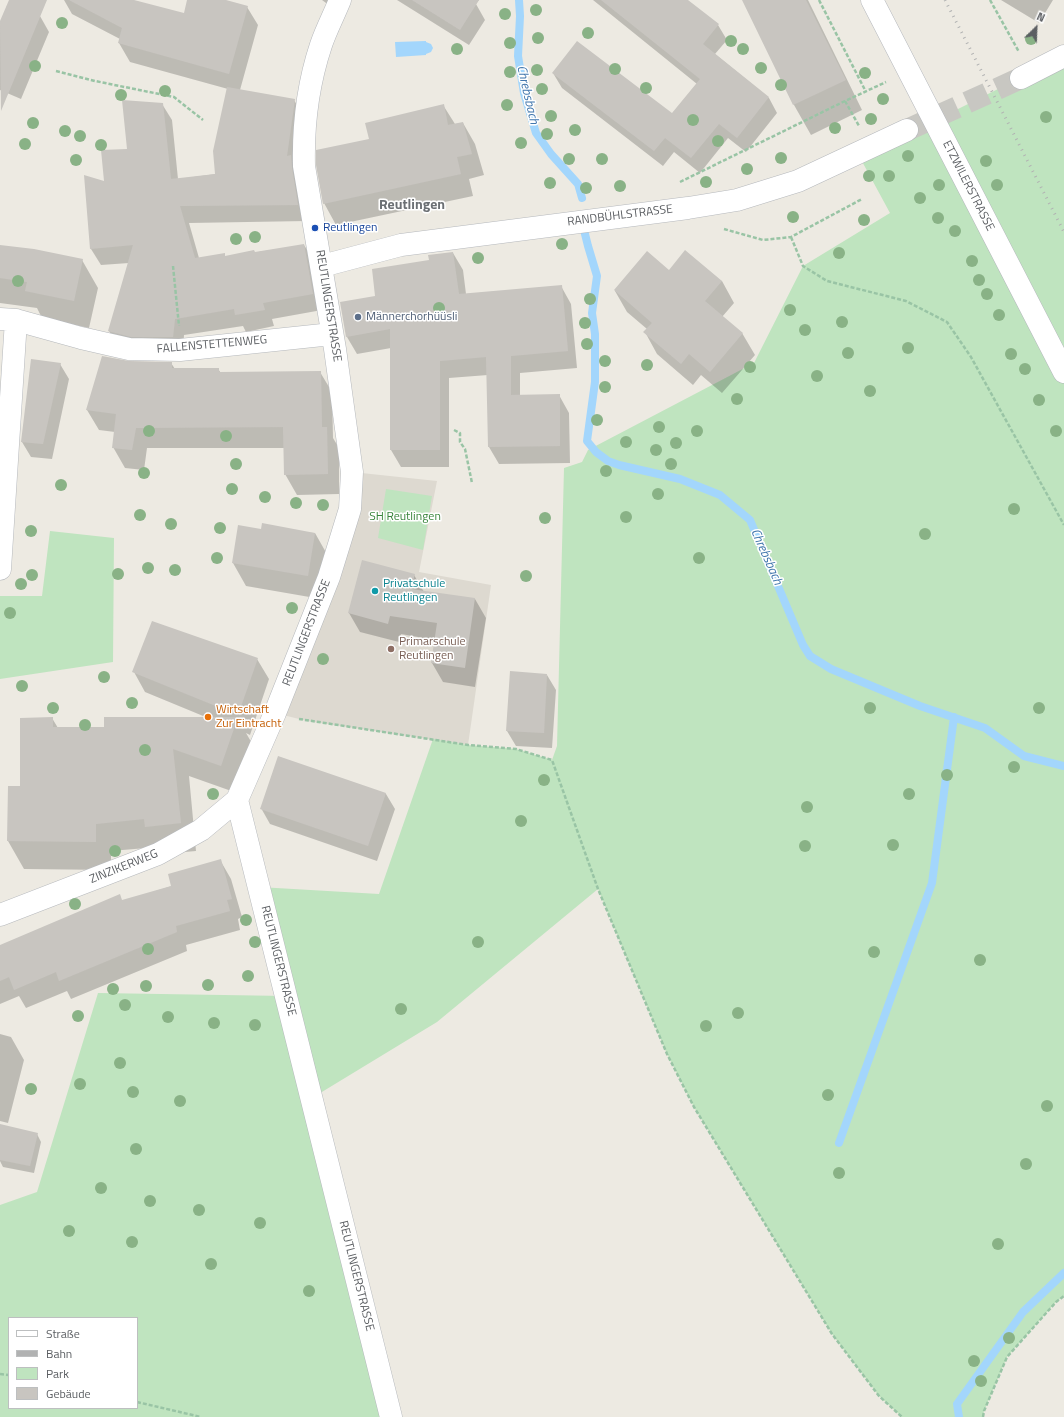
<!DOCTYPE html>
<html>
<head>
<meta charset="utf-8">
<style>
	body { margin:0 }
	#map { position:relative; width:1064px; height:1417px; overflow:hidden; background:#edeae2; font-family:"Titillium Web",sans-serif }
	canvas { display:block }
	.legend { position:absolute; left:8px; top:1317px; width:130px; height:92px; box-sizing:border-box; background:#fff; border:1px solid #bdbfc0; margin:0; padding:5px 7px; list-style:none; font-size:12px; color:#5b5e62 }
	.legend li { display:flex; align-items:center; gap:8px; height:20px }
	.legend b { width:20px; border:1px solid #bdbfc0 }
	.north { position:absolute; left:1016px; top:8px; width:40px; height:40px; -webkit-text-stroke:3px #fff; paint-order:stroke; rotate:24deg; font-size:11px; font-weight:700; line-height:16px; text-align:center; color:#5b5e62 }
	.north::after { content:''; display:block; margin:auto; width:14px; height:18px; background:#5b5e62; clip-path:polygon(50% 0,100% 100%,50% 72%,0 100%) }
</style>
</head>
<body>
<div id="map">
<canvas width="1064" height="1417"></canvas>
<ul class="legend">
<li><b style="height:5px;background:#fff"></b>Straße</li>
<li><b style="height:5px;background:#b1b2b2"></b>Bahn</li>
<li><b style="height:11px;background:#bfe4bf"></b>Park</li>
<li><b style="height:11px;background:#c8c5c0"></b>Gebäude</li>
</ul>
<div class="north">N</div>
</div>
<script>
const ctx = document.querySelector('canvas').getContext('2d');
ctx.lineJoin = 'round';
function fill(path, color) { ctx.fillStyle = color; ctx.fill(path, 'evenodd'); }
function trace(path, color, width, dash) { ctx.strokeStyle = color; ctx.lineWidth = width; ctx.lineCap = dash ? 'butt' : 'round'; ctx.setLineDash(dash || []); ctx.stroke(path); }
function write(font, color, halo, rows, align = 'center') {
  ctx.font = font + ' "Titillium Web",sans-serif'; ctx.lineWidth = 3; ctx.setLineDash([]); ctx.textBaseline = 'middle'; ctx.strokeStyle = halo; ctx.fillStyle = color; for (const [text, x, y, turn = 0] of rows) {
    ctx.save(); ctx.translate(x, y); ctx.rotate((+turn || 0) * Math.PI / 180); ctx.textAlign = isNaN(turn) ? turn : align; if (halo) ctx.strokeText(text, 0, 0); ctx.fillText(text, 0, 0); ctx.restore();
  }
}
const education = new Path2D(`
	M352 472 437 481 419 572 491 585 468 745 307 721 275 713Z`);
const green = new Path2D(`
	M1064 56V1296L1056 1302 1007 1357 984 1411 983 1417H902L879 1396 832 1334 694 1107 667 1054 598 889 437 1022 312 1098 391 1417H0V1205L37 1192 98 993 286 996 259 887 379 894 433 739 468 745 516 749 552 760 557 746 564 468 582 462 588 450 754 363 803 266 890 213 858 154 907 130 934 121ZM9 1318H137V1408H9Z
	M386 489 432 496 423 550 378 538Z
	M50 531 114 538 113 662 0 679V596H42Z`);
const water = new Path2D(`
	M426 41V42L431 44 433 48 431 52 426 54V55L396 57 395 42Z`);
const shadow = new Path2D(`
	M64 0H132L185 15 188 0H223L247 7 258 25 240 90 294 100 304 117 307 221 189 223 199 258 225 257 304 245 314 261 322 310 272 319 274 326 246 332 243 326 184 335 183 354 119 348 109 331 129 263 101 265 91 249 88 209 128 150 162 104 172 120 178 179 216 174 228 89 130 62 119 43 120 39 72 14Z
	M322 0H345L337 11Z
	M397 0H479L476 4 485 20 469 45Z
	M593 0H687L718 25 727 40 715 54 769 98 777 113 746 152 728 138 700 173 674 152 663 166 562 88 553 73 672 115 697 84Z
	M743 0H808L862 110 811 135 794 105Z
	M1001 0H1053L1039 23Z
	M7 6 40 16 49 32 21 99 0 90V23Z
	M443 105 455 124 463 123 475 144 484 175 469 179 473 196 336 225 324 203 370 140Z
	M0 246 82 260 98 288 89 328 42 318 37 308 0 303Z
	M453 253 463 270 466 294 561 286 571 304 577 368 520 373V396L559 395 569 413 570 463 499 464 489 447 488 375 449 378V467H401L391 450V348L357 354 347 337 341 303 377 297 430 261Z
	M669 271 722 281 734 303 722 317 742 333 755 355 722 393 701 375 693 385 657 354 645 332 647 329 627 312 615 291Z
	M128 362 171 363 175 369H218L221 373 320 372 332 392 333 438 339 448V494L297 495 285 474 284 448H147L144 470 125 468 113 447 115 432 99 430 87 410Z
	M60 364 69 379 52 459 31 457 22 442Z
	M262 530 315 533 328 556 321 599 246 586 233 563Z
	M414 575 424 592 475 599 486 618 475 687 443 682 432 663 435 640 401 634 399 642 360 632 349 613Z
	M257 659 269 679 250 735 246 733 253 745 237 793 189 776 196 851 162 854 158 847 111 851V870L24 869 8 841 21 787 52 718 58 728H105L208 718 145 692 134 672Z
	M547 675 556 690 552 748 516 746 507 731Z
	M279 757 386 794 395 809 377 861 270 824 261 808Z
	M220 860 231 879 242 917 238 919 240 930 186 945 187 951 71 999 67 991 26 1008 19 996 0 1004V958L123 901 172 886Z
	M0 1034 11 1037 24 1060 8 1123 0 1121Z
	M37 1134 41 1142 34 1173 3 1167 0 1161V1155Z`);
const stream = new Path2D(`
	M519 0 520 16 518 56 524 93 536 133 551 154 578 184 582 198
	M585 234 588 246 597 276 592 313 595 334V382L587 441 596 452 608 461 619 465 680 479 720 495 750 520 803 645 810 656 831 669 920 706 985 728 1024 756 1064 766
	M839 1143 932 883 954 717
	M959 1417 957 1404 1023 1312 1064 1273`);
const building = new Path2D(`
	M9 0H47L1 111 0 21Z
	M69 0H134L184 13 187 0H226L248 6 229 74 118 43 122 28Z
	M412 0H479L460 30Z
	M601 0H688L719 24 703 44 769 97 737 138 719 124 691 158 665 138 654 151 552 73 577 41 672 113 700 79Z
	M742 0H806L846 80 793 105Z
	M227 87 295 99 287 156 291 155 292 168 298 205 180 206 195 258 225 253V256L254 250 255 252 304 244 313 294 263 303 265 310 235 315 234 309 175 319 173 337H131L108 331 133 245 90 249 84 175 104 181 101 150 127 149 122 100 163 103 171 179 215 174 213 151Z
	M444 104 448 125 463 122 472 154 457 157 461 174 323 204 316 165V150L369 139 365 123Z
	M0 245 34 249 83 259 74 301 25 291 27 282 0 278Z
	M685 250 722 281 705 301 743 333 710 372 689 354 681 364 643 332 652 323 614 290 647 251 669 270Z
	M453 252 459 294 562 285 568 351 511 356V395L560 394V446L488 447 486 357 440 361V450H390V329L346 337 340 302 375 296 372 269 429 260 428 255Z
	M102 356 129 361 172 362V368H219V372L321 371 322 427H327L328 474 284 475 283 427 136 428 132 450 112 448 116 414 86 410Z
	M31 359 61 363 43 444 21 442Z
	M262 523 315 533 308 576 232 563 238 525 261 529Z
	M362 560 415 574 411 589 475 598 465 668 431 663 437 623 390 616 388 624 348 613Z
	M152 621 258 658 238 715 132 672Z
	M510 671 547 674 544 733 506 731Z
	M53 717V727H104V717H238L221 766 173 749 181 823 145 827 144 819 96 824V842L7 841 8 786H20V718Z
	M278 756 386 793 368 846 260 809Z
	M221 859 232 899 227 900 230 911 176 926 177 932 59 981 56 972 14 990 9 977 0 981V945L120 894 122 900 171 886 168 874Z
	M0 1124 38 1133 30 1166 0 1160Z`);
const minorTunnel = new Path2D(`
	M907 130 1021 78`);
const path = new Path2D(`
	M819 0 866 92
	M990 0 1019 52
	M56 71 95 81 174 97 203 120
	M845 101 859 126
	M680 182 845 101 886 82
	M724 229 763 240 791 237 862 199
	M791 237 803 266 827 281 906 301 947 322 971 357 1064 525
	M173 266 179 326
	M454 430 460 433V442L465 449 472 483
	M299 719 468 745 516 749 552 760 598 889 667 1054 694 1107 832 1334 879 1396 902 1417
	M0 1374 9 1375
	M137 1402 201 1417
	M983 1417 984 1411 1007 1357 1056 1302 1064 1296`);
const minor = new Path2D(`
	M340 0C334 15 326 30 321 45 308 84 303 126 304 166L335 349 352 472 350 509 329 577 275 713 237 800 391 1417
	M1021 78 1064 56
	M322 266 401 245 688 208 737 200 798 181 907 130
	M0 319 16 320 81 338 129 349 180 350 332 334
	M0 569 16 320
	M0 915 158 854 201 830 237 800`);
const secondary = new Path2D(`
	M872 0 1064 372`);
const rail = new Path2D(`
	M945 0 1064 232`);
const trees = [
	[536,10],
	[505,14],
	[62,23],
	[588,33],
	[538,38],
	[1031,39],
	[731,41],
	[510,43],
	[457,49],
	[743,49],
	[35,66],
	[761,68],
	[615,69],
	[537,70],
	[510,72],
	[865,73],
	[781,85],
	[646,88],
	[542,89],
	[165,91],
	[121,95],
	[883,99],
	[507,105],
	[551,116],
	[1046,117],
	[871,119],
	[693,120],
	[33,123],
	[835,128],
	[575,130],
	[65,131],
	[547,134],
	[80,136],
	[718,141],
	[521,143],
	[25,144],
	[101,145],
	[908,156],
	[781,158],
	[569,159],
	[602,159],
	[76,160],
	[986,161],
	[747,169],
	[869,176],
	[889,176],
	[706,182],
	[550,183],
	[939,185],
	[997,185],
	[620,186],
	[586,188],
	[920,198],
	[793,217],
	[938,218],
	[864,220],
	[955,231],
	[255,237],
	[236,239],
	[562,244],
	[839,253],
	[478,258],
	[972,261],
	[979,280],
	[18,281],
	[987,294],
	[590,299],
	[439,308],
	[790,310],
	[999,315],
	[842,322],
	[585,323],
	[805,330],
	[587,344],
	[908,348],
	[848,353],
	[1011,354],
	[605,361],
	[647,365],
	[750,367],
	[1025,369],
	[817,376],
	[605,387],
	[870,391],
	[737,399],
	[1039,400],
	[597,420],
	[659,427],
	[149,431],
	[697,431],
	[1056,431],
	[226,436],
	[626,442],
	[676,443],
	[656,450],
	[236,464],
	[671,464],
	[606,471],
	[144,473],
	[61,485],
	[232,489],
	[658,494],
	[265,497],
	[296,503],
	[323,505],
	[1014,509],
	[140,515],
	[626,517],
	[545,518],
	[171,524],
	[220,528],
	[31,531],
	[925,534],
	[217,558],
	[699,558],
	[148,568],
	[175,570],
	[118,574],
	[32,575],
	[526,576],
	[21,584],
	[292,608],
	[10,613],
	[323,659],
	[104,677],
	[22,686],
	[132,703],
	[53,708],
	[870,708],
	[1039,708],
	[85,725],
	[145,750],
	[1014,767],
	[947,775],
	[544,780],
	[213,794],
	[909,794],
	[807,807],
	[521,821],
	[893,845],
	[805,846],
	[115,851],
	[75,904],
	[246,920],
	[255,942],
	[478,942],
	[148,949],
	[874,952],
	[980,960],
	[248,976],
	[208,985],
	[146,986],
	[113,989],
	[125,1005],
	[401,1009],
	[738,1013],
	[78,1016],
	[168,1017],
	[214,1023],
	[255,1025],
	[706,1026],
	[120,1063],
	[80,1084],
	[31,1089],
	[133,1092],
	[828,1095],
	[180,1101],
	[1047,1106],
	[136,1149],
	[1026,1164],
	[839,1173],
	[101,1188],
	[150,1201],
	[199,1210],
	[260,1223],
	[69,1231],
	[132,1242],
	[998,1244],
	[211,1264],
	[309,1291],
	[1009,1338],
	[974,1361],
	[981,1381]
];
const markers = [
	[315,228,4,"#1a4fb4"],
	[358,317,4,"#5c6f8a"],
	[375,591,4,"#0f9aa8"],
	[391,649,4,"#8d6e63"],
	[208,717,4,"#e8710a"]
];
const streetNames = [
	["ETZWILERSTRASSE",968,186,63],
	["RANDBÜHLSTRASSE",620,216,-7],
	["REUTLINGERSTRASSE",328,306,81],
	["FALLENSTETTENWEG",212,345,-5],
	["REUTLINGERSTRASSE",307,633,-69],
	["ZINZIKERWEG",124,867,-22],
	["REUTLINGERSTRASSE",278,961,76],
	["REUTLINGERSTRASSE",356,1276,76]
];
const transitNames = [
	["Reutlingen",323,228]
];
const serviceNames = [
	["Männerchorhüüsli",366,317]
];
const parkNames = [
	["SH Reutlingen",405,517]
];
const cultureNames = [
	["Privatschule",383,584],
	["Reutlingen",383,598]
];
const educationNames = [
	["Primarschule",399,642],
	["Reutlingen",399,656]
];
const foodNames = [
	["Wirtschaft",216,710],
	["Zur Eintracht",216,724]
];
const waterNames = [
	["Chrebsbach",527,95,77],
	["Chrebsbach",766,557,66]
];
const quarterNames = [
	["Reutlingen",412,206]
];
fill(education, '#ddd9d0');
fill(green, '#bfe4bf');
fill(water, '#a3d6fc');
fill(shadow, '#0003');
trace(stream, '#a3d6fc', 8);
fill(building, '#c8c5c0');
trace(minorTunnel, '#c8c7c2', 22, [22, 11]);
trace(minor, '#b5b8bc', 23);
trace(secondary, '#b4b7bc', 23);
trace(path, '#99c4a5', 2.5, [4, 2]);
trace(minor, '#fff', 22);
trace(secondary, '#fff', 22);
trace(rail, '#b1b2b2', 3, [1, 5]);
ctx.fillStyle = '#89b286';
for (const [x, y] of trees) { ctx.beginPath(); ctx.arc(x, y, 6, 0, 2 * Math.PI); ctx.fill(); }
for (const [x, y, r, color] of markers) { const dot = new Path2D(); dot.arc(x, y, r, 0, 2 * Math.PI); ctx.fillStyle = color; ctx.fill(dot); trace(dot, '#fff', 1.5); }
write('12px', '#5b5e62', '#fff', streetNames);
write('12px', '#164399', '#fff', transitNames, 'left');
write('12px', '#4e5e75', '#fff', serviceNames, 'left');
write('12px', '#38843b', '#fff', parkNames);
write('12px', '#0d838f', '#fff', cultureNames, 'left');
write('12px', '#785e54', '#fff', educationNames, 'left');
write('12px', '#c56008', '#fff', foodNames, 'left');
write('italic 13px', '#4277ad', '#fff', waterNames);
write('bold 14px', '#6c7074', '#fff', quarterNames);
</script>
</body>
</html>
